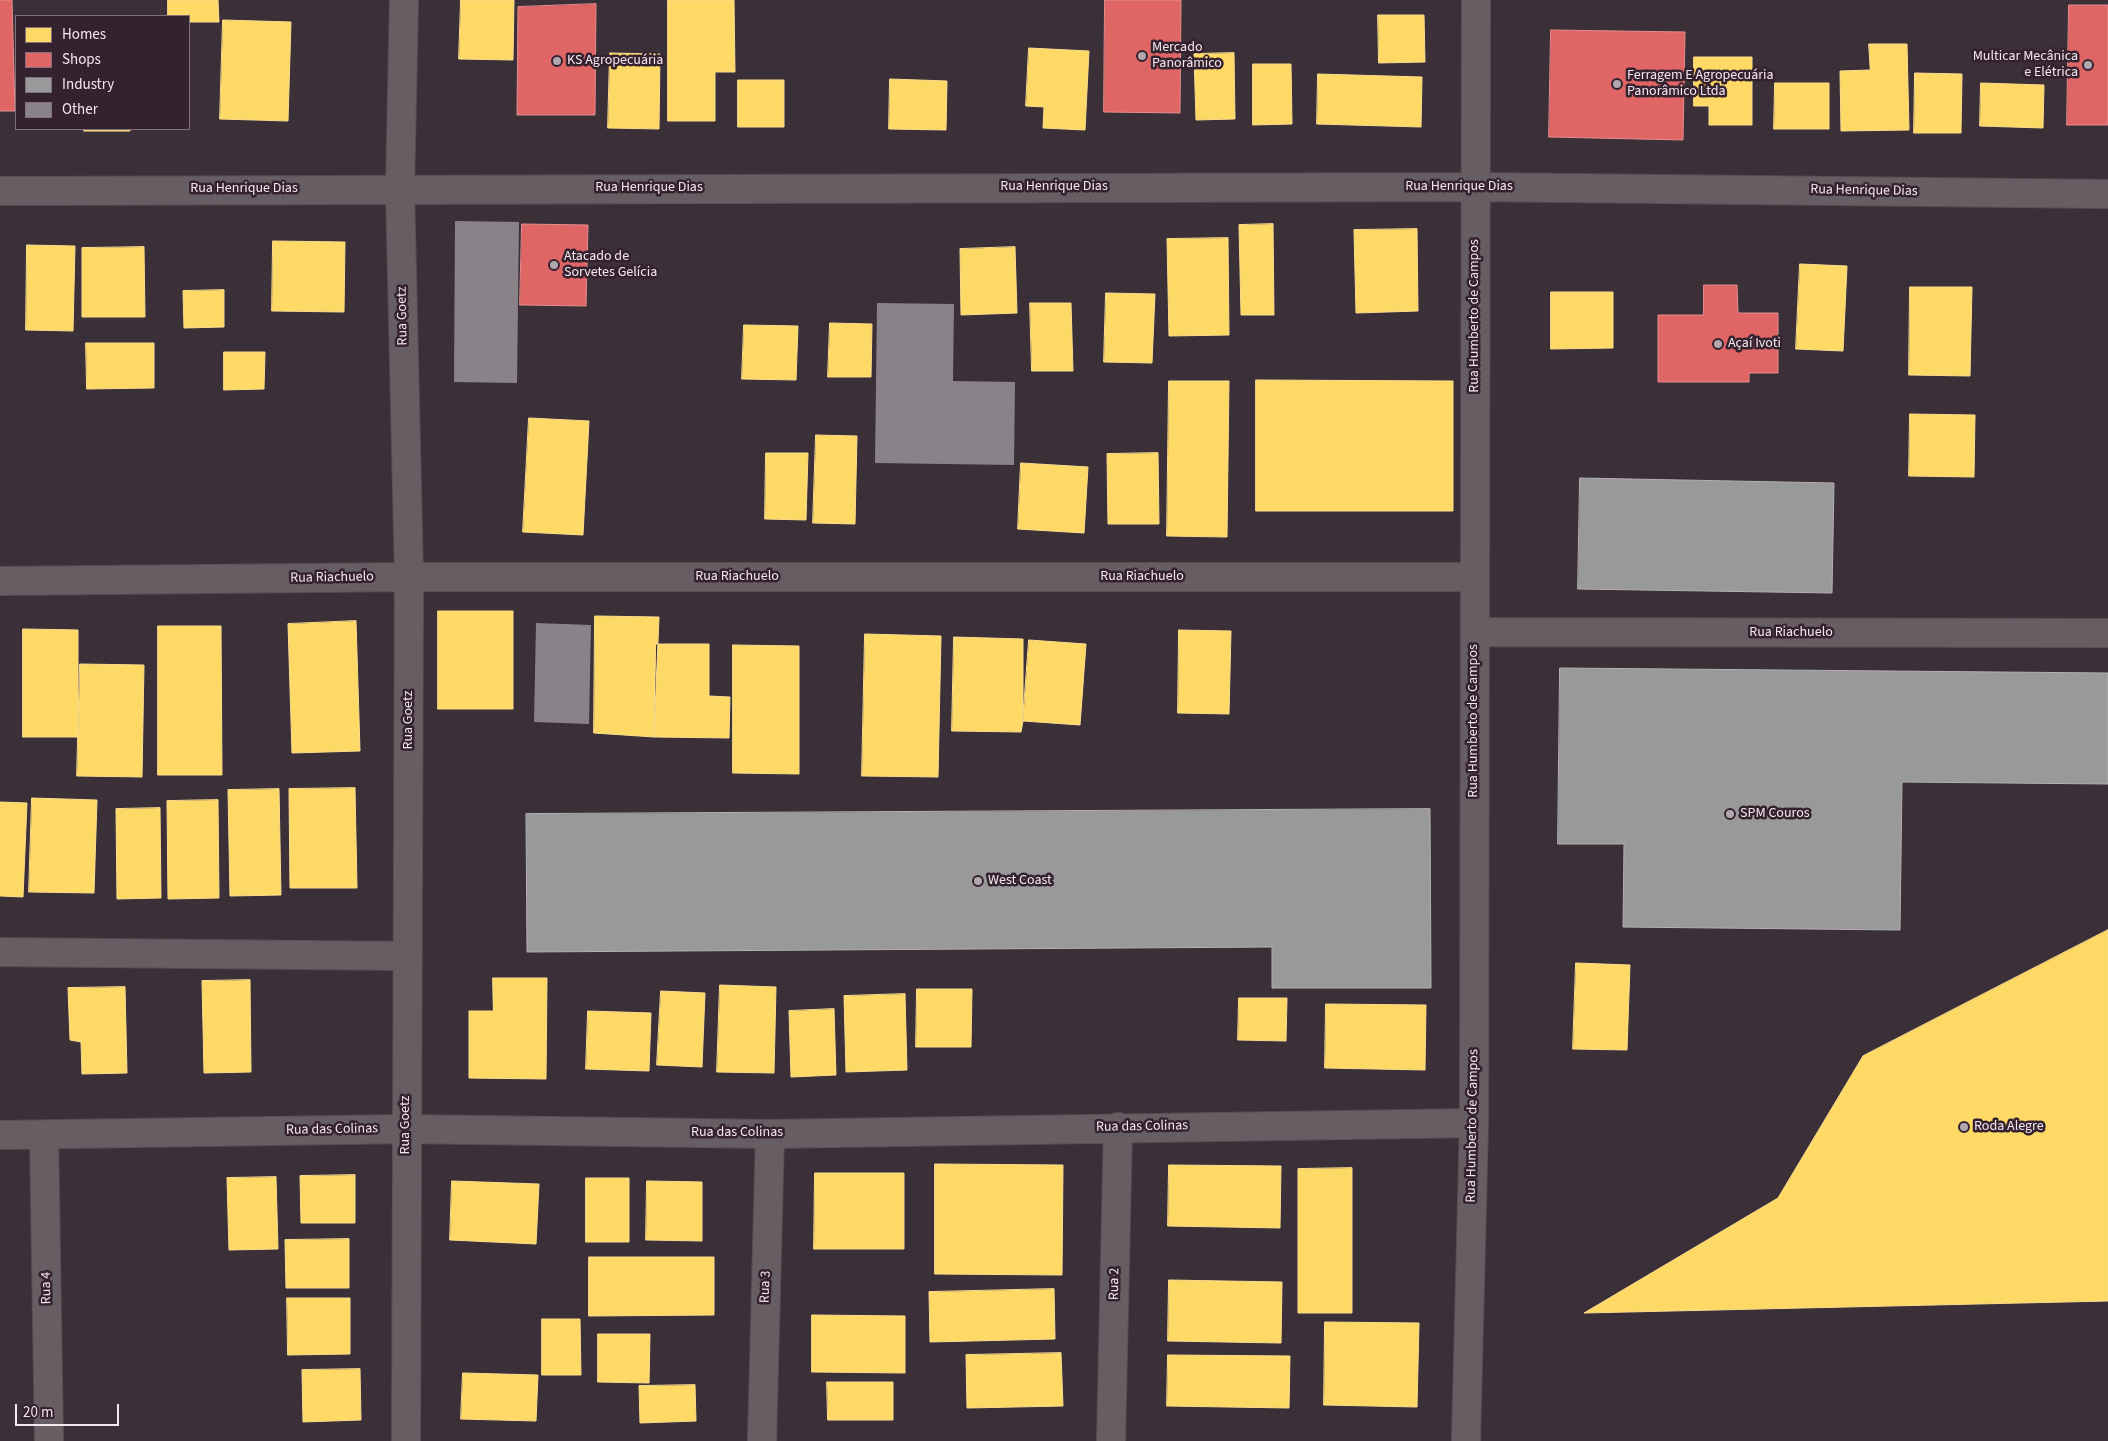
<!DOCTYPE html>
<html>
<head>
<meta charset="utf-8">
<style>
	body { margin:0 }
	#map { position:relative; width:2108px; height:1441px; overflow:hidden; background:#3b3037; font-family:"Source Sans 3",sans-serif }
	canvas { display:block }
	.legend { position:absolute; left:15px; top:15px; width:175px; height:115px; box-sizing:border-box; background:#34222e; border:1px solid #81717b; margin:0; padding:6px 9px; list-style:none; font-size:15px; color:#f4e7ef }
	.legend li { display:flex; align-items:center; gap:10px; height:25px }
	.legend b { width:25px; border:1px solid #81717b }
	.scale { position:absolute; left:15px; top:1404px; width:104px; height:22px; box-sizing:border-box; border:2px solid #f4e7ef; border-top:0; padding-left:6px; font-size:15px; line-height:18px; white-space:nowrap; color:#f4e7ef; -webkit-text-stroke:4px #34222e; paint-order:stroke }
</style>
</head>
<body>
<div id="map">
<canvas width="2108" height="1441"></canvas>
<ul class="legend">
<li><b style="height:14px;background:#ffd966"></b>Homes</li>
<li><b style="height:14px;background:#e06666"></b>Shops</li>
<li><b style="height:14px;background:#999"></b>Industry</li>
<li><b style="height:14px;background:#8a8289"></b>Other</li>
</ul>
<div class="scale">20 m</div>
</div>
<script>
const ctx = document.querySelector('canvas').getContext('2d');
ctx.lineJoin = 'round';
function fill(path, color) { ctx.fillStyle = color; ctx.fill(path, 'evenodd'); }
function trace(path, color, width, dash) { ctx.strokeStyle = color; ctx.lineWidth = width; ctx.lineCap = dash ? 'butt' : 'round'; ctx.setLineDash(dash || []); ctx.stroke(path); }
function write(font, color, halo, rows, align = 'center') {
  ctx.font = font + ' "Source Sans 3",sans-serif'; ctx.lineWidth = 5; ctx.setLineDash([]); ctx.textBaseline = 'middle'; ctx.strokeStyle = halo; ctx.fillStyle = color; for (const [text, x, y, turn = 0] of rows) {
    ctx.save(); ctx.translate(x, y); ctx.rotate((+turn || 0) * Math.PI / 180); ctx.textAlign = isNaN(turn) ? turn : align; if (halo) ctx.strokeText(text, 0, 0); ctx.fillText(text, 0, 0); ctx.restore();
  }
}
const homes = new Path2D(`
	M168 0H218L219 22H189V16H168Z
	M461 0H514L513 60 459 59Z
	M668 0H734L735 72H715V121H668Z
	M1378 15H1424L1425 62 1379 63Z
	M223 20 291 22 288 121 220 119Z
	M1869 44H1907L1909 130 1841 131 1840 71 1870 70Z
	M1029 48 1089 51 1085 130 1043 128 1044 107 1026 106Z
	M610 53 660 54 659 129 608 128Z
	M1234 53 1235 119 1196 120 1194 54Z
	M1694 57H1752V125H1709V106H1694Z
	M1253 64H1291L1292 124 1253 125Z
	M1915 73 1962 74 1961 133H1914Z
	M1318 74 1422 77 1421 127 1317 124Z
	M890 79 947 81 946 130 889 129Z
	M738 80H784V127H738Z
	M1775 83H1829V129H1774Z
	M1981 83 2044 85 2043 128 1980 126Z
	M84 129H130V131H84Z
	M1273 224 1274 315H1241L1239 225Z
	M1417 229 1418 311 1356 313 1354 230Z
	M1228 238 1229 335 1169 336 1167 239Z
	M273 241 345 242 344 312 272 311Z
	M27 245 75 246 73 331 26 330Z
	M144 247 145 317H82V248Z
	M1015 247 1017 313 961 315 960 249Z
	M1800 264 1847 266 1843 351 1796 349Z
	M1910 287H1972L1970 376 1909 375Z
	M224 290V327L184 328 183 291Z
	M1551 292H1613V348L1551 349Z
	M1106 293 1155 294 1152 363 1104 362Z
	M1030 303H1071L1073 371H1032Z
	M830 323 872 324 871 377H828Z
	M744 325 798 326 796 380 742 379Z
	M86 343H154V388L87 389Z
	M224 352H265L264 389 224 390Z
	M1256 380 1453 381V511H1256Z
	M1169 381H1229L1227 537 1167 536Z
	M1910 414 1975 415 1974 477 1909 476Z
	M529 418 589 421 583 535 523 532Z
	M816 435 857 436 855 524 813 523Z
	M766 453H808L806 520 765 519Z
	M1158 453 1159 524H1108L1107 454Z
	M1021 463 1088 467 1084 533 1018 529Z
	M438 611H513V709H438Z
	M595 616 659 617 654 737 594 733Z
	M356 621 360 751 292 753 288 624Z
	M158 626H221L222 775H158Z
	M23 629 78 630V737H23Z
	M1179 630 1231 631 1229 714 1178 713Z
	M865 634 941 636 938 777 862 776Z
	M954 637 1023 639V721L1021 732 952 731Z
	M1029 640 1086 644 1080 725 1023 721Z
	M656 644H709V696L730 697 729 738 654 737Z
	M733 645 799 646V774L733 773Z
	M80 664 144 665 142 777 77 776Z
	M355 788 357 888H290L289 789Z
	M279 789 281 895 230 896 228 790Z
	M32 798 97 800 94 893 29 892Z
	M218 800 219 898 168 899 167 801Z
	M0 802 27 803 23 897 0 896Z
	M160 808 161 898 117 899 116 809Z
	M2108 930V1301L1584 1313 1778 1198 1863 1056Z
	M1576 963 1630 965 1627 1050 1573 1049Z
	M493 978H547L546 1079 469 1078V1011H493Z
	M250 980 251 1072 204 1073 202 981Z
	M720 985 776 987 774 1073 717 1072Z
	M125 987 127 1073 82 1074 81 1042 70 1040 68 988Z
	M917 989H972L971 1047H916Z
	M661 991 705 993 702 1067 657 1065Z
	M905 994 907 1070 846 1072 844 996Z
	M1239 998H1287L1286 1041 1238 1040Z
	M1326 1004 1426 1005 1425 1070 1325 1068Z
	M834 1009 836 1075 791 1077 789 1011Z
	M588 1011 651 1013 649 1071 586 1069Z
	M935 1164 1063 1165 1062 1275 935 1274Z
	M1169 1165 1281 1166 1280 1228 1168 1226Z
	M1352 1168V1313H1298V1169Z
	M815 1173H904V1249H814Z
	M355 1175V1223H301L300 1176Z
	M276 1177 278 1249 229 1250 227 1178Z
	M586 1178H629V1242H586Z
	M452 1181 539 1184 536 1244 450 1240Z
	M647 1181 702 1182V1241L646 1240Z
	M349 1239V1288H286L285 1240Z
	M589 1257H714V1315L589 1316Z
	M1169 1280 1282 1282 1281 1343 1168 1341Z
	M1054 1289 1055 1339 930 1342 929 1292Z
	M287 1298H350V1354L288 1355Z
	M812 1315 905 1316V1373L812 1372Z
	M542 1319H580L581 1375H542Z
	M1325 1322 1419 1323 1417 1407 1324 1405Z
	M598 1334H650L649 1383 598 1382Z
	M1061 1353 1063 1406 967 1408 966 1355Z
	M1168 1355 1290 1356 1289 1408 1167 1406Z
	M360 1369 361 1420 303 1422 302 1370Z
	M463 1373 538 1375 536 1421 461 1419Z
	M827 1382H893V1420H828Z
	M695 1385 696 1421 640 1423 639 1386Z`);
const shops = new Path2D(`
	M0 0H12L15 111H0Z
	M1105 0H1181L1180 113 1104 112Z
	M596 4 595 115H517L518 7Z
	M2069 5H2108V125H2067Z
	M1551 30 1685 32 1683 140 1549 137Z
	M522 224 588 225 586 306 520 305Z
	M1704 285H1737L1738 313H1778V373H1749V382H1658V315H1703Z`);
const industry = new Path2D(`
	M1580 478 1834 483 1832 593 1578 589Z
	M1560 668 2108 673V784L1902 782 1900 930 1623 927 1624 844H1558Z
	M1430 809 1431 988H1272V947L527 952 526 814Z`);
const building = new Path2D(`
	M455 221 519 222 517 383 454 382Z
	M877 303 954 304 953 381 1015 382 1014 465 875 463Z
	M536 623 591 625 589 724 534 722Z`);
const street = new Path2D(`
	M404 0 400 188 409 577 406 1441
	M0 191 1476 187 2108 194
	M0 581 409 577H1474
	M1475 632 2108 633
	M0 952 407 956
	M0 1135 406 1129 770 1134 1474 1123
	M44 1135 49 1441
	M762 1441 770 1134
	M1111 1441 1118 1127
	M1466 1441 1474 1123 1476 0`);
const markers = [
	[1142,56,5,"#b3a7af"],
	[557,61,5,"#b3a7af"],
	[2088,65,5,"#b3a7af"],
	[1617,84,5,"#b3a7af"],
	[554,265,5,"#b3a7af"],
	[1718,344,5,"#b3a7af"],
	[1730,814,5,"#b3a7af"],
	[978,881,5,"#b3a7af"],
	[1964,1127,5,"#b3a7af"]
];
const poiNames = [
	["Mercado",1152,48],
	["Panorâmico",1152,64],
	["Multicar Mecânica",2078,57,"right"],
	["e Elétrica",2078,73,"right"],
	["KS Agropecuária",567,61],
	["Ferragem E Agropecuária",1627,76],
	["Panorâmico Ltda",1627,92],
	["Atacado de",564,257],
	["Sorvetes Gelícia",564,273],
	["Açaí Ivoti",1728,344],
	["SPM Couros",1740,814],
	["West Coast",988,881],
	["Roda Alegre",1974,1127]
];
const streetNames = [
	["Rua Henrique Dias",1054,187],
	["Rua Henrique Dias",1459,187],
	["Rua Henrique Dias",649,188],
	["Rua Henrique Dias",244,189],
	["Rua Henrique Dias",1864,191,1],
	["Rua Goetz",403,316,-91],
	["Rua Humberto de Campos",1475,316,-90],
	["Rua Riachuelo",737,577],
	["Rua Riachuelo",1142,577],
	["Rua Riachuelo",332,578,-1],
	["Rua Riachuelo",1791,633],
	["Rua Goetz",409,720,-90],
	["Rua Humberto de Campos",1474,721,-90],
	["Rua Goetz",406,1125,-90],
	["Rua Humberto de Campos",1473,1126,-89],
	["Rua das Colinas",1142,1127,-1],
	["Rua das Colinas",332,1130,-1],
	["Rua das Colinas",737,1133],
	["Rua 2",1115,1284,-89],
	["Rua 3",766,1287,-88],
	["Rua 4",47,1288,-91]
];
fill(homes, '#ffd966');
trace(homes, '#fcdd8f', 1);
fill(shops, '#e06666');
trace(shops, '#e68d8f', 1);
fill(industry, '#999');
trace(industry, '#b4b0b3', 1);
fill(building, '#8a8289');
trace(street, '#584f55', 30);
trace(street, '#665e63', 28);
for (const [x, y, r, color] of markers) { const dot = new Path2D(); dot.arc(x, y, r, 0, 2 * Math.PI); ctx.fillStyle = color; ctx.fill(dot); trace(dot, '#34222e', 2); }
write('14px', '#f4e7ef', '#34222e', poiNames, 'left');
write('14px', '#f4e7ef', '#34222e', streetNames);
</script>
</body>
</html>
